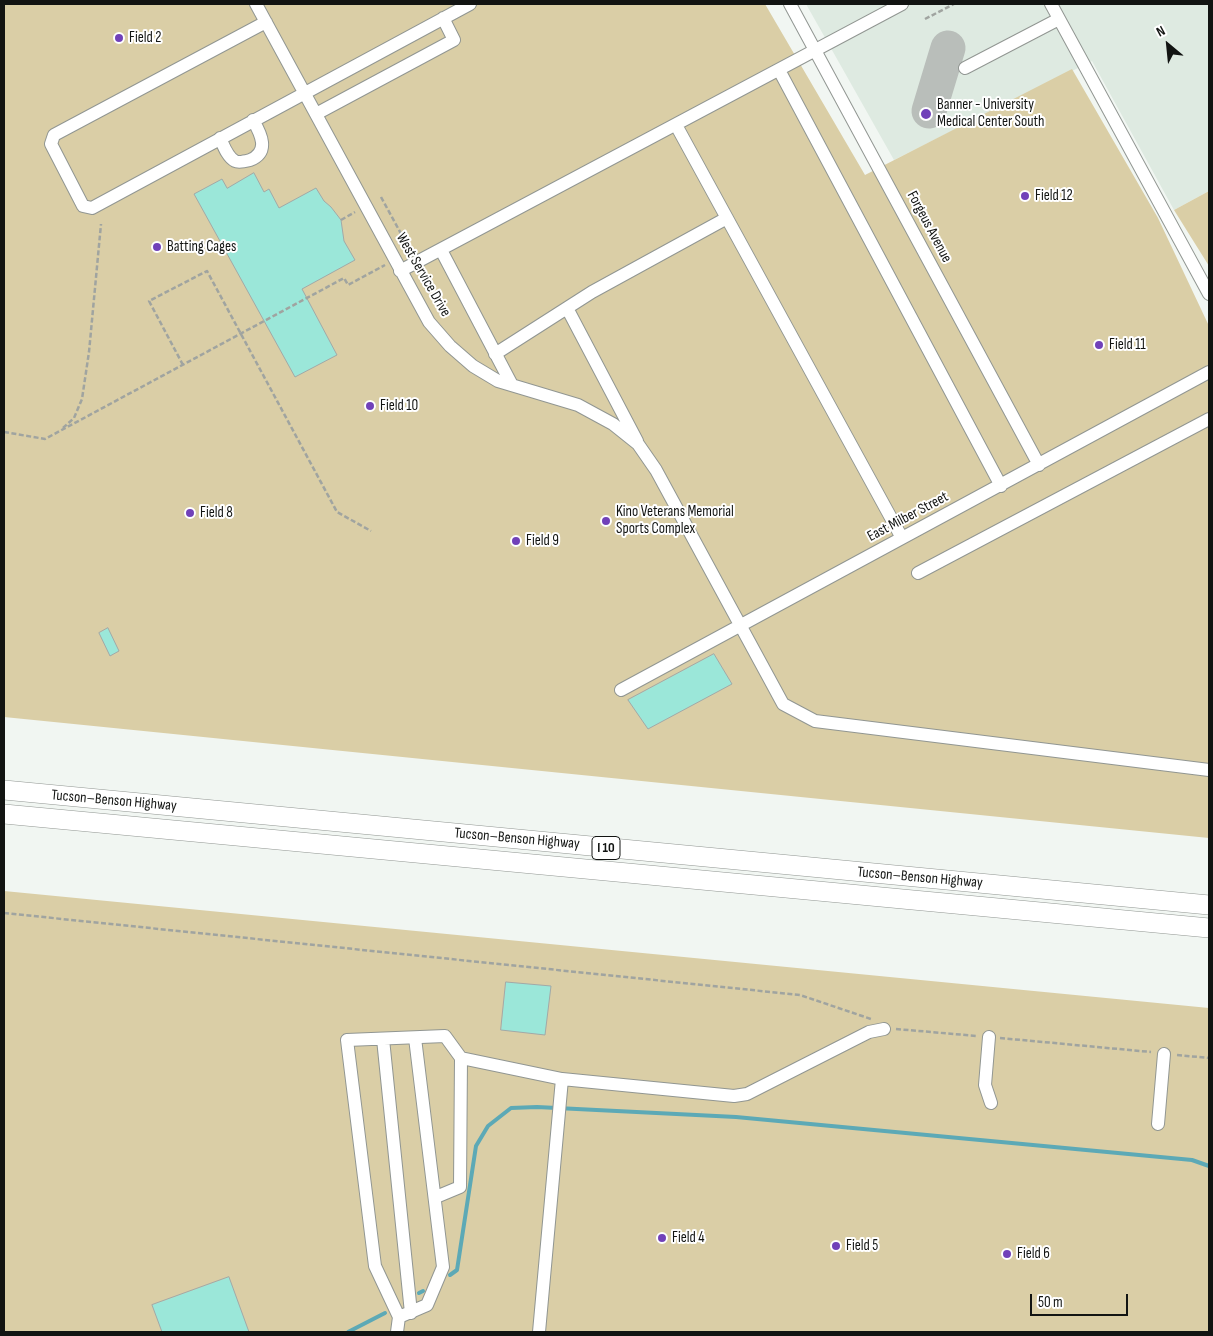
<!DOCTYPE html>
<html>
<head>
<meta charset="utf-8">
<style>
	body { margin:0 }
	#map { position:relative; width:1213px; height:1336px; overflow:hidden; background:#f1f6f2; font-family:"Sofia Sans Condensed",sans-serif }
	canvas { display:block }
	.frame { position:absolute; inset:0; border:5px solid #121412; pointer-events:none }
	.north { position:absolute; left:1143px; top:20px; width:50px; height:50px; -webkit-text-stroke:4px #fff; paint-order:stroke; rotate:332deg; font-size:14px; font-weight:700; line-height:20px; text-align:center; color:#121412 }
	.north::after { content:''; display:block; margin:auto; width:18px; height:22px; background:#121412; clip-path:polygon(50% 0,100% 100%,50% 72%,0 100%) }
	.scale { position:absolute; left:1030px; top:1294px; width:98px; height:22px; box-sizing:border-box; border:2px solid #121412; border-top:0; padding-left:6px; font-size:15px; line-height:18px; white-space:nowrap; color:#121412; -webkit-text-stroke:4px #fff; paint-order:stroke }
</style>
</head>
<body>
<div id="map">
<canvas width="1213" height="1336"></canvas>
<div class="frame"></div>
<div class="north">N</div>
<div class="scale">50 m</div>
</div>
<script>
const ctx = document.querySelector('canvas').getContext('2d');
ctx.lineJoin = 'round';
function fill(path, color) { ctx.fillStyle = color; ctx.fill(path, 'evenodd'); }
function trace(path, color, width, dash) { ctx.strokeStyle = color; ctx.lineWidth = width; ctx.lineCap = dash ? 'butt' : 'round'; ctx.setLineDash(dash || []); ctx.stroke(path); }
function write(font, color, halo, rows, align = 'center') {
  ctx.font = font + ' "Sofia Sans Condensed",sans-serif'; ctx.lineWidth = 4; ctx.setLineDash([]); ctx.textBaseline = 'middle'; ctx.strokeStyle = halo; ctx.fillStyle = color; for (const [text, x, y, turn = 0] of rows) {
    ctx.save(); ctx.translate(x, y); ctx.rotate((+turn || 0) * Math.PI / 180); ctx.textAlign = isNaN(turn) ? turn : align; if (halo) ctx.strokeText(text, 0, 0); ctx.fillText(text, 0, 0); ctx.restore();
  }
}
const built = new Path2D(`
	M806 4H1209V191L1174 210 1092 61 894 160Z`);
const green = new Path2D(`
	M4 4H765L865 175 1072 69 1158 218 1209 326V838L4 717Z
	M1209 191V266L1174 210Z
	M4 891 1209 1008V1332H4Z`);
const stream = new Path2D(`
	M450 1275 457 1270 476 1146 488 1126 511 1108 537 1107 736 1117 1192 1160 1209 1166
	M419 1293 423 1291
	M348 1332 385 1313`);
const taxiway = new Path2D(`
	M929 111 948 48`);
const building = new Path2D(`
	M254 173 264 192 269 189 279 208 316 188 324 201 331 207 341 220 344 241 355 260 302 289 337 355 295 377 194 194 222 179 227 188Z
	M108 628 119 651 110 656 99 633Z
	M714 654 732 684 648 729 628 700Z
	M506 982 551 986 545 1035 501 1030Z
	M229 1277 249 1332H162L152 1305Z`);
const path = new Path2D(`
	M925 19 954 4
	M381 197 405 241
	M341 220 355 212
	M399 244 410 238
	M183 365 149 301 207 271 337 512 371 531
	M63 428 74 418 82 399 89 352 101 224
	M4 432 45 439 344 278 348 285 385 265
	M4 913 800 995 871 1019
	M896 1029 977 1036
	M1000 1038 1151 1052
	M1177 1055 1209 1058`);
const minor = new Path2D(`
	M256 4 429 322 450 346 473 366 498 381 578 405 613 424 638 444 656 470 783 704 815 721 1209 770
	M790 4 1039 465
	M1051 4 1209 294
	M266 22 54 135 51 144 83 206 92 208 470 4
	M965 68 1059 19
	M779 70 1001 486
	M316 114 454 40 443 18
	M676 125 902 538
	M220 138C223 144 227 157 235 161 239 163 246 161 250 160 270 152 261 134 253 120
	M441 250 512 385
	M400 271 902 4
	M567 308 637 441
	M495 354 592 292 727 218
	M918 573 1209 419
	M621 690 1209 372
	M989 1037 985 1085 991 1103
	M383 1039 411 1313
	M1158 1124 1164 1054
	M436 1197 460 1187 461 1058
	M399 1317 427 1305 443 1267 415 1038
	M397 1332 399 1317 375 1266 347 1040 445 1036 461 1058 562 1079
	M539 1332 562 1079 734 1096 747 1094 869 1032 884 1029`);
const highway = new Path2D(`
	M4 790 1209 905
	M4 814 1209 928`);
const markers = [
	[119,38,5,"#7141b9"],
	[926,114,6,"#7141b9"],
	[1025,196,5,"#7141b9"],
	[157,247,5,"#7141b9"],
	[1099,345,5,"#7141b9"],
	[370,406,5,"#7141b9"],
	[190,513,5,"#7141b9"],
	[606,521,5,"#7141b9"],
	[516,541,5,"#7141b9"],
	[662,1238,5,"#7141b9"],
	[836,1246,5,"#7141b9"],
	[1007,1254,5,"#7141b9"]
];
const shields = [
	[606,848,28]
];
const shieldNames = [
	["I 10",606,848]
];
const poiNames = [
	["Field 2",129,38],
	["Banner - University",937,105],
	["Medical Center South",937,122],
	["Field 12",1035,196],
	["Batting Cages",167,247],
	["Field 11",1109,345],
	["Field 10",380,406],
	["Kino Veterans Memorial",616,512],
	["Sports Complex",616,529],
	["Field 8",200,513],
	["Field 9",526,541],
	["Field 4",672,1238],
	["Field 5",846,1246],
	["Field 6",1017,1254]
];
const streetNames = [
	["Forgeus Avenue",929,227,62],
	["West Service Drive",423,275,60],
	["East Milber Street",908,517,-28],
	["Tucson–Benson Highway",114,801,5],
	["Tucson–Benson Highway",517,839,5],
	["Tucson–Benson Highway",920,878,5]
];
fill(built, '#deeae1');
fill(green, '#dacea6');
trace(stream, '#5ca9b6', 4);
trace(taxiway, '#b9beba', 35);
fill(building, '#9be7d9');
trace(building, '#a2a9a7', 1);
trace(minor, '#919692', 14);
trace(highway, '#919692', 20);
trace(path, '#a0a4a0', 2.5, [5, 2.5]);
trace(minor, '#fff', 12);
trace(highway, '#fff', 19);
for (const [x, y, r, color] of markers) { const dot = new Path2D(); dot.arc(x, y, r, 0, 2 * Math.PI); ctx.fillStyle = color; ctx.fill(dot); trace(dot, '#fff', 2); }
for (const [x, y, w] of shields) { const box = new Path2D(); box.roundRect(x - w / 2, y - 11.5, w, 23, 4); ctx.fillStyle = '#fff'; ctx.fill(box); trace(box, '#121412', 1); }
write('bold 14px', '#121412', null, shieldNames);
write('15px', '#121412', '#fff', poiNames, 'left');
write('15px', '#121412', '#fff', streetNames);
</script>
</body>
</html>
